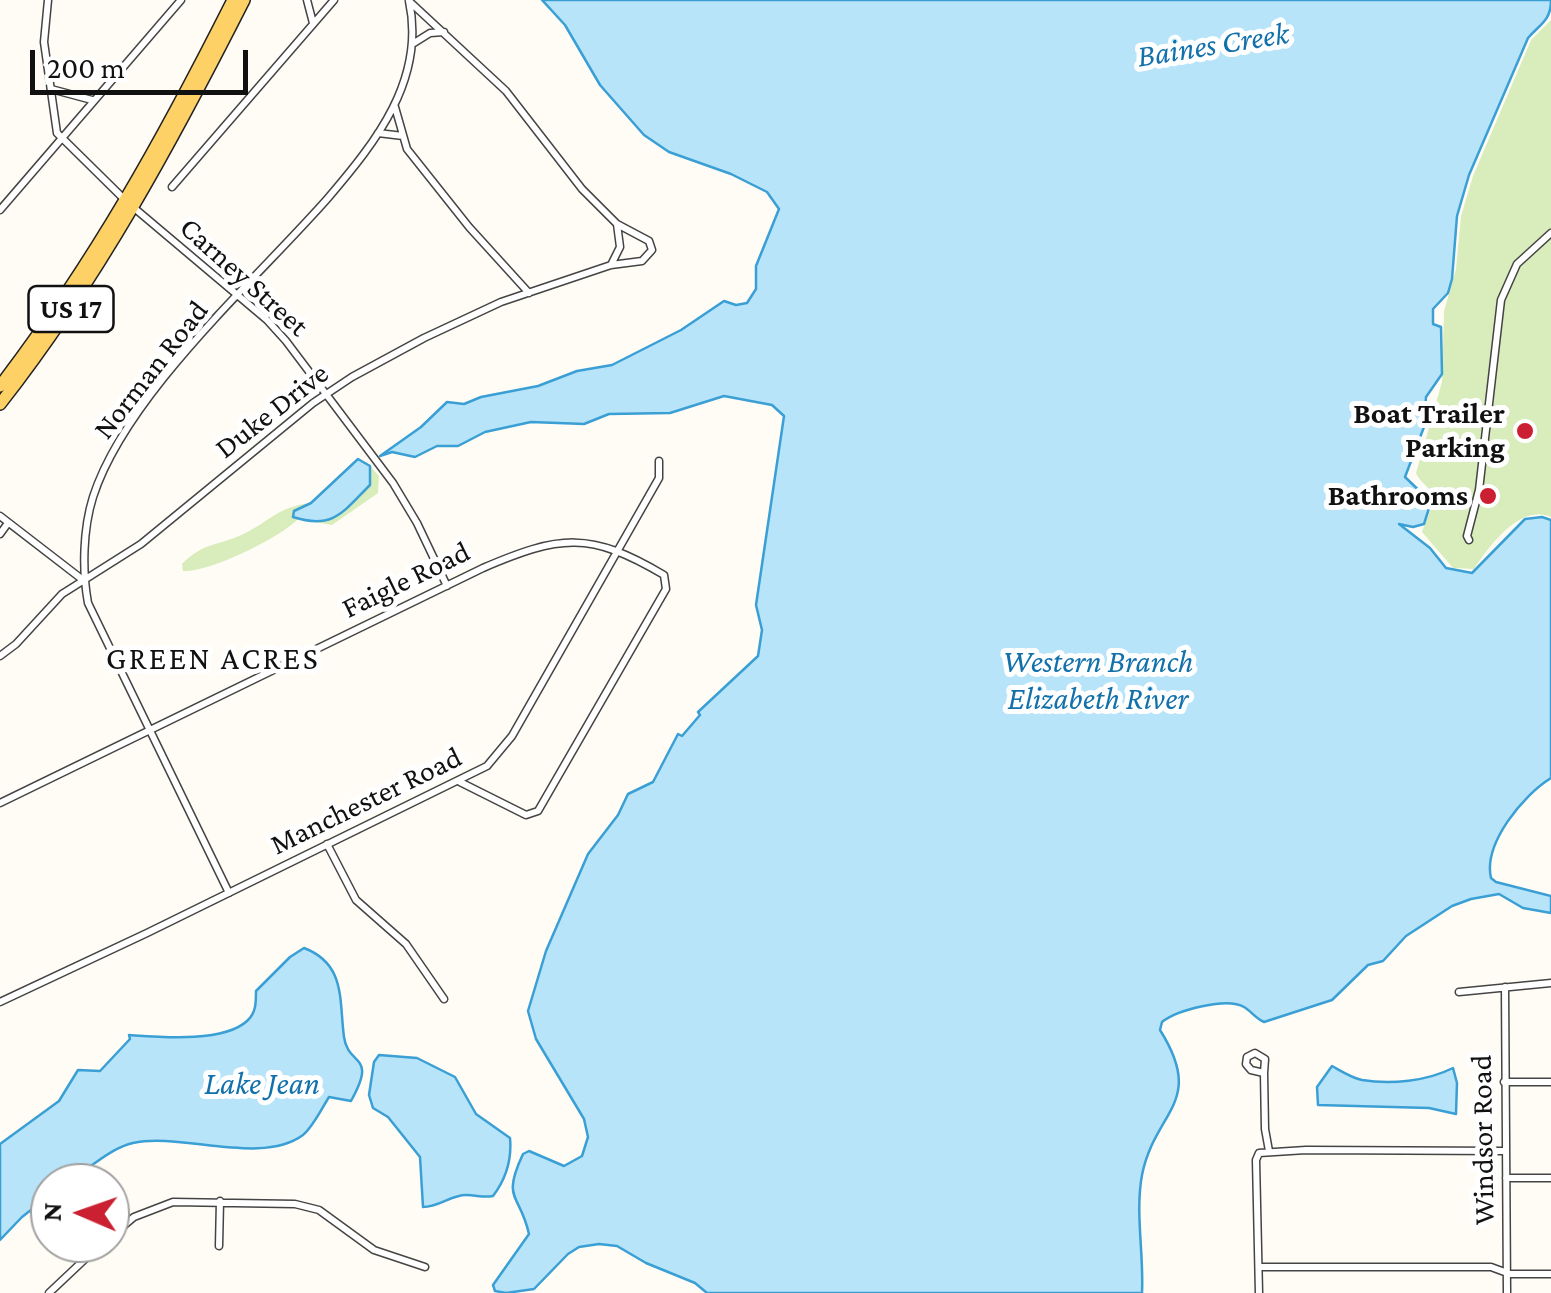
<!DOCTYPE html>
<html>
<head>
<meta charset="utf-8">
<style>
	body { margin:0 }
	#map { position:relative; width:1551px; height:1293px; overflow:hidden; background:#fffcf5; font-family:"Crimson Pro",serif }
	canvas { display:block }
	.north { position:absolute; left:30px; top:1163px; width:100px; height:100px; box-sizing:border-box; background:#fff; border:2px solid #a0a0a0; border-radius:50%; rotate:272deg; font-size:28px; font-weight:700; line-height:40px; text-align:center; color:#111 }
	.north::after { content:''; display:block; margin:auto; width:35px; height:45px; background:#ca2031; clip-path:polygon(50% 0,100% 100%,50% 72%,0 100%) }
	.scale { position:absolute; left:30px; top:50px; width:218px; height:45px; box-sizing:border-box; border:5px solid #111; border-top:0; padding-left:12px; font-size:30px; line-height:35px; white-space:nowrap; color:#111; -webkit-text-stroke:8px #fff; paint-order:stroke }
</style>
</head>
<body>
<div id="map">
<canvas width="1551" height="1293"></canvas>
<div class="north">N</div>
<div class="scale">200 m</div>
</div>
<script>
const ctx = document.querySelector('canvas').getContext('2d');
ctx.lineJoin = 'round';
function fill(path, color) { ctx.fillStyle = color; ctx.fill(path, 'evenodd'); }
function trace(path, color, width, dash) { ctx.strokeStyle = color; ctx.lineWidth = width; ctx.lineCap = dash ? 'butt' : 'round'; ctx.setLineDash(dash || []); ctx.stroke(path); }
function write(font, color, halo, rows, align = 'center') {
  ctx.font = font + ' "Crimson Pro",serif'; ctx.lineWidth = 10; ctx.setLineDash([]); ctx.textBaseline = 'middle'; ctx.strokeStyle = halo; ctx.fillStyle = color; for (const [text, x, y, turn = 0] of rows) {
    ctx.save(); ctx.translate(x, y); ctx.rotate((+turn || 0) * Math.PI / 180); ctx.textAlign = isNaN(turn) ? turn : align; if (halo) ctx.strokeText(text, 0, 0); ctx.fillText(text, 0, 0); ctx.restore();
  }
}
const green = new Path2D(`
	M1551 20V517C1521 503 1489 546 1474 569L1453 568 1422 532C1425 523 1437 501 1431 492 1426 484 1420 482 1416 473L1442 382 1444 311 1456 269 1461 216 1473 176 1531 40Z
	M370 466 379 476 378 493 332 525 298 519C280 538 208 573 183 571L182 564C203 543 215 546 239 536 267 524 278 506 311 503L294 511H342L371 477Z`);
const water = new Path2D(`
	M542 0H1551C1551 21 1540 24 1528 38L1469 175 1457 216 1452 279 1448 293 1433 309V324L1441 327 1442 374 1426 397 1424 427 1405 477 1431 502 1424 524 1413 527 1399 524 1430 548 1446 568 1472 573 1525 519 1542 517 1551 520V778C1523 795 1483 844 1491 878L1496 882 1551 896V913L1523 908 1499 894 1471 899 1452 906 1406 936 1383 961 1368 965 1332 1000 1264 1022C1255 1018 1251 1011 1244 1007 1227 997 1177 1010 1162 1022L1160 1030C1206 1103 1155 1110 1142 1175 1135 1213 1144 1254 1142 1293H707L695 1283 646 1263 617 1246 599 1244 579 1247 568 1254 534 1289 506 1293 495 1291 493 1285 529 1234C520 1193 501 1201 523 1154L529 1151 564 1166 582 1156 588 1137 584 1119 536 1039 528 1011 546 951 588 854 618 815 628 794 653 782 678 734 682 736 700 715 698 712 758 656 762 630 756 605 784 416 772 405 724 396 670 413 609 414 584 424 531 422 485 432 458 446H437L415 457 392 452 380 456 421 427 447 402 464 404 481 397 538 386 577 371 612 365 681 330 724 301 736 305 747 303 756 289V266L779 209 767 192 731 174 669 152 644 135 600 85 565 25Z
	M358 459 370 466V485C343 512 333 530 293 517L294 511 311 503Z
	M304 948C346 964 339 1000 344 1037 348 1067 378 1053 351 1101L329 1097C322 1108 313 1127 303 1135 261 1166 181 1132 133 1143 102 1150 80 1183 50 1183V1195L22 1217 0 1240V1144L59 1101 78 1070 100 1071 130 1039 129 1035C159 1037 223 1043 247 1021 256 1013 256 1003 256 991L290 957Z
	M379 1055 417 1058 455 1077 476 1114 510 1138C512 1160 506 1179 493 1196 483 1198 477 1195 466 1195 451 1195 439 1207 423 1207L420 1157 388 1117 373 1108 369 1095 374 1062Z
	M1332 1066C1341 1071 1352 1078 1362 1080 1391 1085 1427 1081 1453 1068L1457 1083 1456 1114 1429 1108 1318 1105 1317 1087Z`);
const minor = new Path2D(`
	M48 0 44 42 57 133 124 199
	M307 0 313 23
	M409 1 506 91 582 189 617 224 620 247 611 265
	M414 43 430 33 444 32
	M51 89 92 100
	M395 107 407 149 469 227 529 293
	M378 133 403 136
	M172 187 334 0
	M133 207 267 320 286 341 393 483 417 523 447 586
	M0 210 181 0
	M0 516 83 580
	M0 534 8 523
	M1469 540 1467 536 1479 490 1501 300 1517 264 1551 233
	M0 656 16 644 62 594 141 544 313 403 352 377 424 338 501 302 611 265 642 261 652 250 649 241 617 224
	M0 803 483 568C560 535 590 531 664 575L666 589 538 811 526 815 460 782
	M327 844 356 900 406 944 444 999
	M229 893 88 603C82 570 83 529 93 497 126 394 256 280 328 198 376 142 426 79 409 1
	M1505 987 1507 1293
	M1459 992 1551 983
	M0 1002 147 933 487 766 512 736 659 478V461
	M1255 1053 1265 1059 1264 1073 1251 1070 1246 1064 1247 1057Z
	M1264 1073 1265 1129 1269 1151
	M1504 1082H1551
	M1506 1178H1551
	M110 1237 134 1217 173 1202 295 1204 319 1210 374 1250 425 1267
	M219 1246 220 1201
	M1259 1267H1491L1510 1274H1551
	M49 1293 102 1243
	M1259 1293 1256 1160 1259 1153 1306 1150 1505 1151`);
const primary = new Path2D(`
	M0 386C95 262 163 139 233 0
	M0 404C98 279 172 142 244 0`);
const markers = [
	[1525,431,10,"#ca2031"],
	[1488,496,10,"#ca2031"]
];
const shields = [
	[71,309,85]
];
const shieldNames = [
	["US 17",71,309]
];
const streetNames = [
	["Carney Street",244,277,42],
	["Norman Road",151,370,-52],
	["Duke Drive",272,411,-38],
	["Faigle Road",406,580,-26],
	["Manchester Road",366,801,-26],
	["Windsor Road",1483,1140,-91]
];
const poiNames = [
	["Boat Trailer",1505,414],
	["Parking",1505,448],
	["Bathrooms",1468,496]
];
const waterNames = [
	["Baines Creek",1213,45,-9],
	["Western Branch",1098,662],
	["Elizabeth River",1098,699],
	["Lake Jean",262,1084]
];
const neighbourhoodNames = [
	["GREEN ACRES",213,659]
];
fill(green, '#d8edbb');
fill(water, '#b7e4f9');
trace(water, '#3a9fd4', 2.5);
trace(minor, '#444', 9);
trace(primary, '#222', 14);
trace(minor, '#fff', 6);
trace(primary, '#fed166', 11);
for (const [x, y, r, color] of markers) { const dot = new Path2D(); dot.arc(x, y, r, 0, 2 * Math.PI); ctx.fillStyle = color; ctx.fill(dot); trace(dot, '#fff', 4); }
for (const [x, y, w] of shields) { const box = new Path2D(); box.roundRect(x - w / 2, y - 23, w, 46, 8); ctx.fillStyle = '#fff'; ctx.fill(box); trace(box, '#111', 2.5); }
write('bold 28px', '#111', null, shieldNames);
write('30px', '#111', '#fff', streetNames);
write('bold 30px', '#111', '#fff', poiNames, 'right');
write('italic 32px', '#1270ab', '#fff', waterNames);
ctx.letterSpacing = '2.5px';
write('32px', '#111', '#fff', neighbourhoodNames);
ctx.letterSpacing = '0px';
</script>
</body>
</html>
